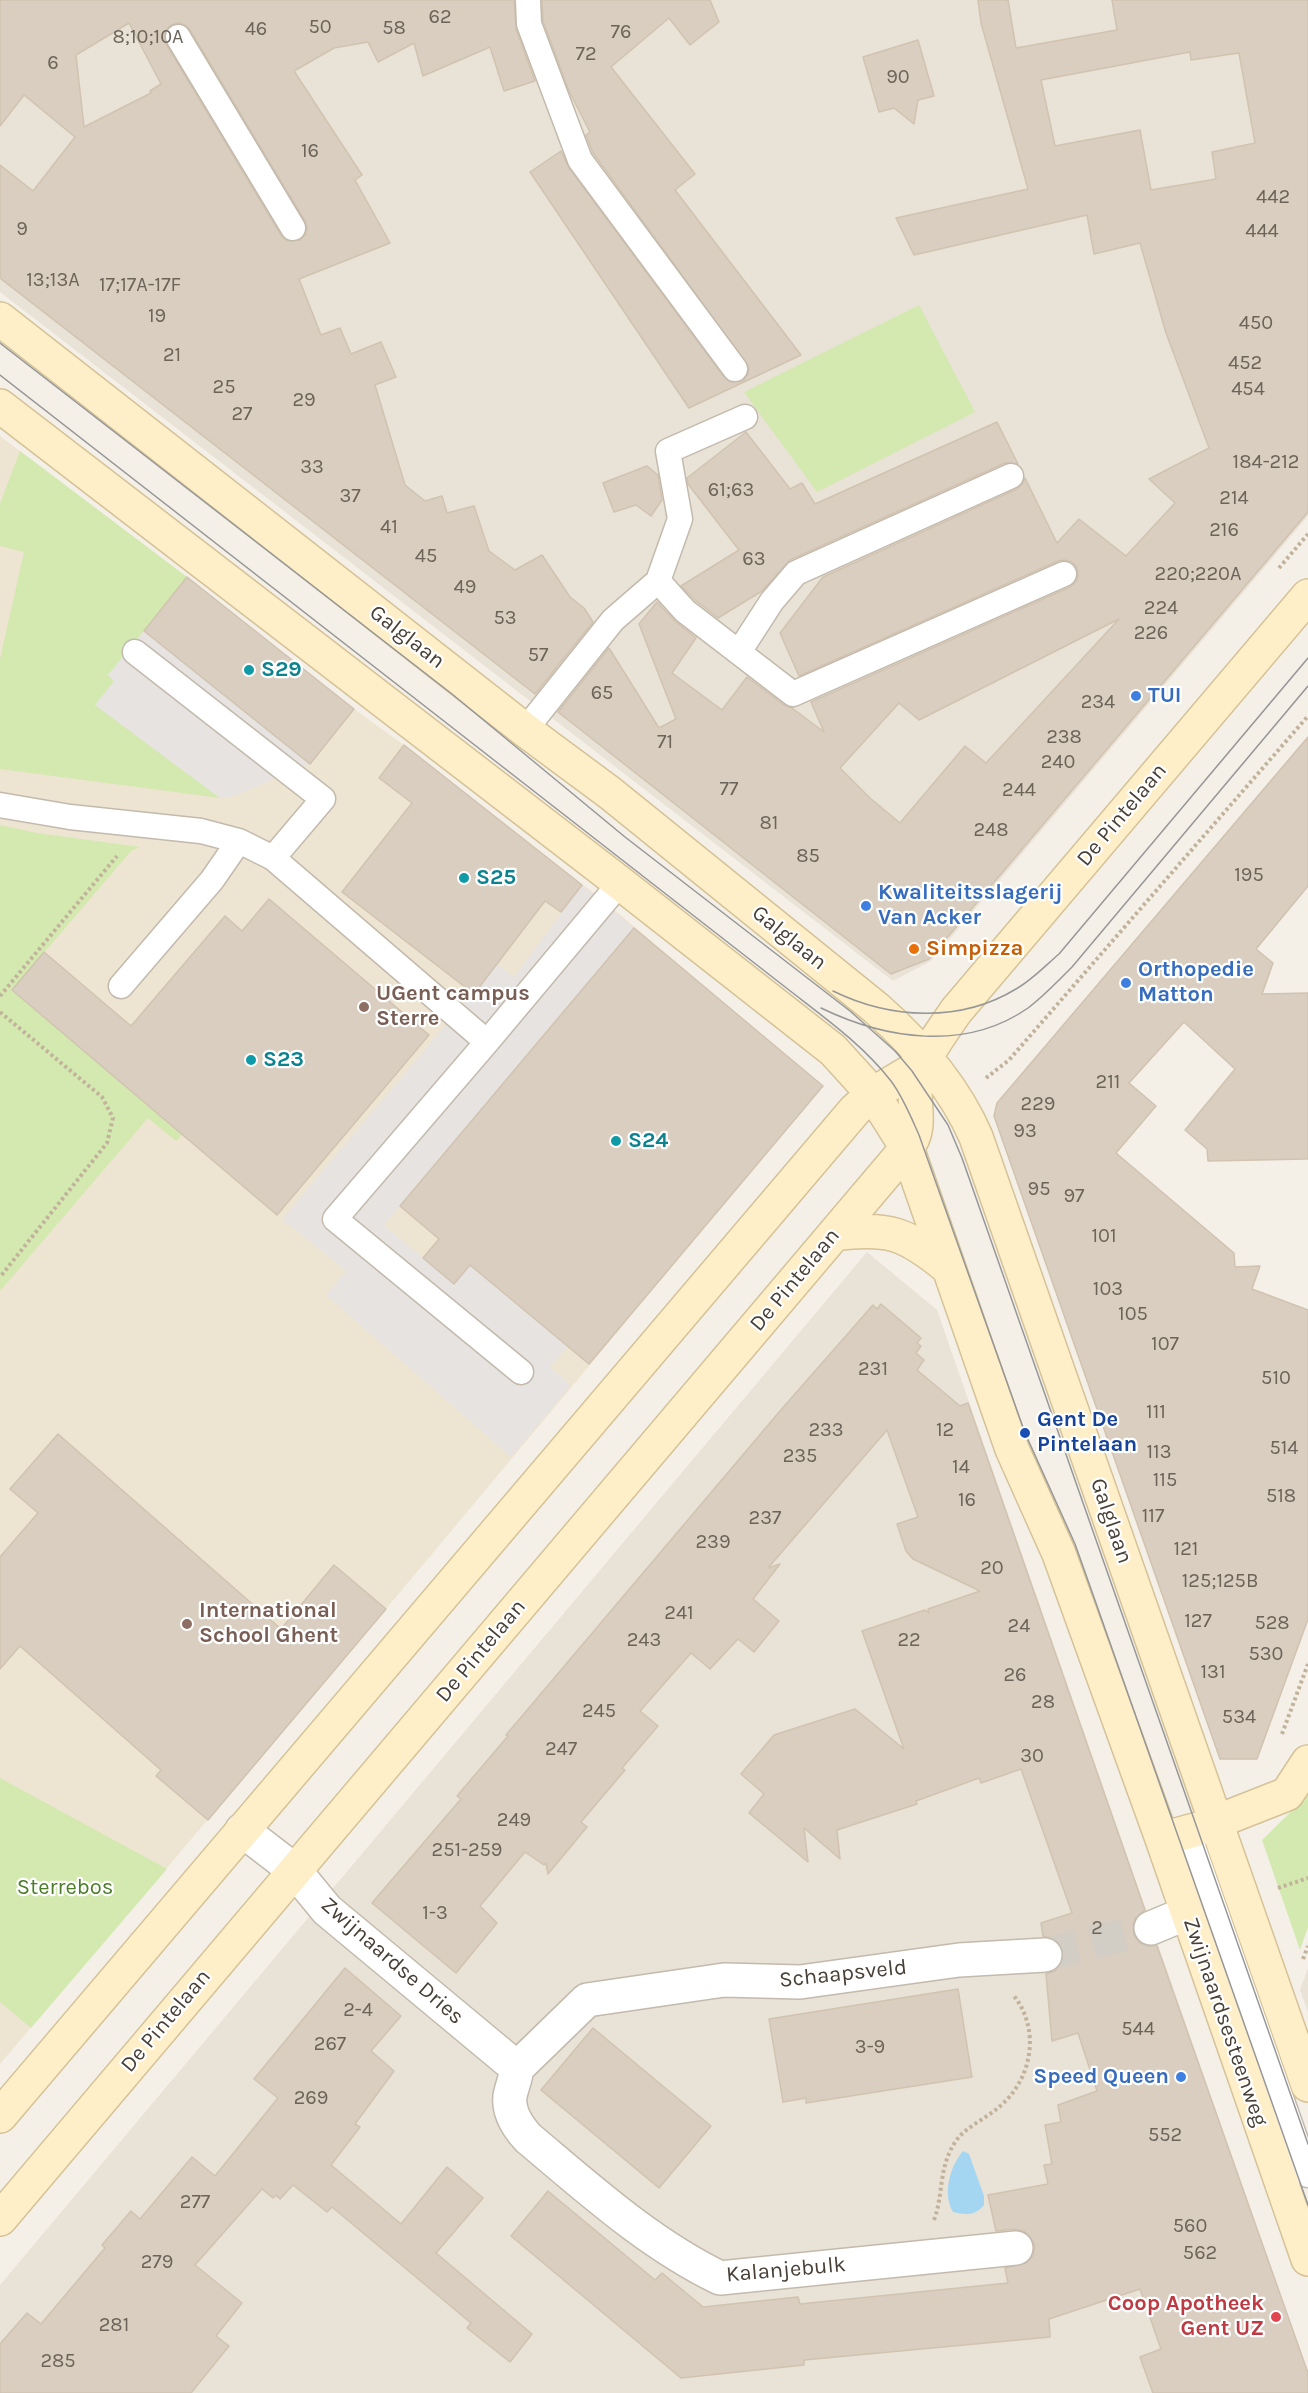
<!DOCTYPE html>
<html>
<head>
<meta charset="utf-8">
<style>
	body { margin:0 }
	canvas { display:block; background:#f4f0e8 }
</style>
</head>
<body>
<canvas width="1308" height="2393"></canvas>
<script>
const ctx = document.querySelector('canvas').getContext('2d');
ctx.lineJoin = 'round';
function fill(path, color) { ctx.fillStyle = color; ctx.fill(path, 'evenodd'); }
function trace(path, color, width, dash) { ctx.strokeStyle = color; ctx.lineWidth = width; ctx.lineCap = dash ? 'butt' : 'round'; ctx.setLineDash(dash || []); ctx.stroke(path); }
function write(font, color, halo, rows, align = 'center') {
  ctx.font = font + ' Karla,sans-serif'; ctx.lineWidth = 4.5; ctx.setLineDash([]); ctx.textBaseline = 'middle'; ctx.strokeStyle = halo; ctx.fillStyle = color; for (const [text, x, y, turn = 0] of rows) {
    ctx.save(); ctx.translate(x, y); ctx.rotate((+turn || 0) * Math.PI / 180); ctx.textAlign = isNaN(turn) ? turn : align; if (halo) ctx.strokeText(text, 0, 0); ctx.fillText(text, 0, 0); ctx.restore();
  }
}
const residential = new Path2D(`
	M0 0H1308V516L931 961 893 981 0 292Z
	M867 1252 937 1310 1236 2168 1308 2393H0V2285Z
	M1308 1968V2012L1300 1990Z`);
const education = new Path2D(`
	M0 436 187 577 354 709 404 745 604 901 823 1086 330 1676 0 2064Z`);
const green = new Path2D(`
	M919 305 975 412 817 492 744 392Z
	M20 451 187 577 108 675 115 681 95 705 220 798 0 769V659L24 552 0 546V504Z
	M0 825 37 833 140 847 131 851 12 990 182 1135 176 1141 148 1118 0 1291Z
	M0 1778 167 1869 31 2028 0 2002Z
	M1308 1795V1927L1300 1950 1262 1840Z`);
const parking = new Path2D(`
	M144 631 310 764 229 798H220L95 705 114 681 108 675Z
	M582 885 634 928 384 1225 454 1284 470 1265 568 1346 550 1367 571 1385 511 1457 326 1295 346 1271 282 1219 497 964 514 977Z`);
const water = new Path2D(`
	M963 2151 969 2154 984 2196V2205C975 2216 966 2215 953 2212 942 2194 950 2166 963 2151Z`);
const building = new Path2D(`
	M0 0H514L516 29 535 81 504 91 490 47 423 76 414 43 378 62 368 42 334 48 294 71 362 175 355 180 390 243 299 279 321 335 340 328 351 354 381 342 396 377 375 385 405 485 425 501 442 496 447 513 474 506 489 551 515 570 542 555 570 597 584 608 593 622 535 694 0 278V165L33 191 75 137 24 95 0 126ZM129 23 161 84 150 91 151 93 84 127 76 55ZM178 23 185 25 190 30 305 221 307 227 306 234 300 240 287 241 281 235 166 44 164 37 166 30 171 25Z
	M542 0H710L719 22 690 45 669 18 611 67 695 174 675 190 801 355 689 408 530 172 561 151 569 168 724 377 730 382 743 381 748 374 749 367 593 153 586 135 590 132 569 91 543 21Z
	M978 0H1008L1016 48 1117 30 1112 0H1308V512L929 959 891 974 558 712 609 648 659 728 676 719 639 624 657 602 675 621 696 638 672 673 722 710 747 677 784 705 792 708 824 732 811 702 1070 587 1076 582 1078 575 1077 568 1072 562 1065 560 1058 561 799 676 780 633 823 577 1017 489 1022 485 1025 478 1057 543 1079 519 1126 556 1175 503 1149 479 1209 448 1166 333 1140 243 1094 254 1087 215 914 255 896 218 1028 189 981 23ZM1190 52 1191 60 1239 53 1255 143 1212 152 1216 179 1151 190 1140 130 1055 146 1041 80ZM1119 619 986 763 965 746 900 823 870 798 840 768 899 703 919 720Z
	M918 40 934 96 918 100 914 124 894 108 879 112 863 57Z
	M997 422 1018 464 1005 463 790 560 762 591 718 618 695 600 681 586 739 550 688 484 687 478 746 432 790 489 802 483 815 504Z
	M647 466 658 475 662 500 651 516 636 505 614 512 603 483Z
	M187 577 354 709 310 764 144 631Z
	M1308 737V886L1256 949 1273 963 1262 994 1308 993V1159L1208 1161 1207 1149 1185 1130 1235 1069 1184 1022 1129 1083 1156 1106 1116 1153 1234 1253 1235 1267 1260 1266 1252 1289 1308 1310V1619L1257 1759H1220L994 1116 997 1103Z
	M404 745 582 885 561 912 545 901 474 994 342 892 412 803 379 778Z
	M269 899 429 1035 277 1215 12 990 44 952 131 1026 225 916 242 931Z
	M634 928 823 1086 589 1364 470 1265 454 1284 423 1258 439 1239 400 1206Z
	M881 1304 921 1338 917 1343 921 1346 916 1353 924 1360 917 1370 960 1406 968 1403 1145 1910 1136 1917 1133 1925 1134 1935 1140 1943 1148 1946H1157L1308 2373V2393H1153L1140 2357 1161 2349 1140 2289 1049 2319 1050 2337 804 2360V2365L681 2378 511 2236 548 2191 655 2280 662 2273 703 2307 798 2297 800 2304 1008 2283 1005 2268 1026 2263 1033 2256 1035 2246 1031 2238 1024 2231 1014 2229 996 2231 988 2195 1048 2184 1044 2165 1052 2164 1045 2125 1061 2122 1058 2105 1097 2091 1078 2033 1052 2041 1046 1974 1055 1971 1061 1964 1064 1953 1061 1945 1054 1939 1043 1936 1041 1923 1072 1913 1021 1769 981 1783 979 1778 916 1801 917 1804 837 1830 840 1859 804 1828 808 1862 749 1813 764 1794 741 1774 774 1735 855 1709 904 1749 862 1631 925 1610 929 1613 928 1609 980 1591 913 1559 906 1551 897 1524 918 1517 887 1430 768 1568 780 1564 753 1599 779 1621 754 1652 738 1639 710 1669 691 1653 640 1711 658 1726 622 1768 625 1770 581 1822 587 1827 548 1874 546 1863 544 1865 525 1852 480 1906 497 1923 456 1973 372 1903 461 1799 457 1796 508 1736 506 1735 780 1411 873 1305 877 1309Z
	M58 1434 281 1629 334 1565 386 1609 208 1820 156 1776 161 1770 20 1646 0 1669V1557L38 1513 10 1489Z
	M345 1968 401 2016 371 2051 394 2071 355 2124 360 2127 331 2165 401 2224 447 2167 483 2198 436 2253 532 2334 510 2362 467 2328 471 2323 332 2207 327 2212 293 2185 280 2199 276 2195 273 2198 262 2189 195 2265 242 2303 216 2336 229 2346 191 2393H0V2344L27 2313 41 2324 105 2248 102 2245 131 2211 140 2219 192 2157 215 2176 278 2098 254 2079Z
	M958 1989 972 2077 806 2103V2098L783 2102 769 2019Z
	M593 2028 711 2126 659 2188 541 2090Z`);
const streetTunnel = new Path2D(`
	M1045 1955 1151 1928`);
const path = new Path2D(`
	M1279 568 1308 534
	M0 996 117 856
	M0 1012 102 1097 113 1118 107 1143 0 1277
	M986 1078 1009 1060 1308 716
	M1282 1734 1308 1664
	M1278 1888 1308 1878
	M1303 1959 1308 1946
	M934 2220C944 2193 938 2167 956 2141 965 2127 987 2118 999 2107 1032 2080 1041 2030 1014 1996`);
const lane = new Path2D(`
	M528 0 529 24 580 160 735 369
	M178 37 293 228
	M658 581 680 519 668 451 745 417
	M135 652 323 799 273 858
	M739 652 772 601 796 573 1011 476
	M525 730 613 620 658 581 685 611 793 694 1064 574
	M0 805 70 817 201 831 239 841 273 858 487 1042
	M121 986 212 880 239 841
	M521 1372 335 1219 487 1042 620 883
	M1188 1832 1308 2175`);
const street = new Path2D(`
	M242 1830 294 1870 327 1910 517 2068
	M1151 1928 1187 1913
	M1016 2248 720 2278C648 2243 589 2189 528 2138 518 2127 508 2112 510 2096 512 2086 516 2078 517 2068L587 2000 724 1980 800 1982 959 1960 1045 1955`);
const secondary = new Path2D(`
	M0 319 525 730 610 793 876 1008C918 1045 954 1086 976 1137L1308 2085
	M0 406 620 883 833 1050 873 1094 907 1148 1012 1449 1059 1554 1162 1839 1308 2259
	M835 1234C888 1227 906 1233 947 1267
	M1162 1839 1198 1829 1287 1794 1308 1762
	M0 2116 855 1110 873 1094 920 1066
	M0 2219 907 1148C925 1125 910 1102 917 1076 921 1060 946 1026 956 1011L1308 596`);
const tram = new Path2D(`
	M0 343 452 694 625 837 850 1011 895 1051 912 1071 948 1125 962 1158 1308 2144
	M0 375 789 990C825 1018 863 1045 891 1081 903 1097 911 1117 919 1135L1025 1433 1075 1544 1091 1589 1308 2205
	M833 991C890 1019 960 1023 1016 989 1032 980 1045 966 1059 954L1308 658
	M821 1008C885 1039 965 1052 1028 1008 1044 996 1058 981 1072 967L1308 686`);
const markers = [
	[249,670,6,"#0f9aa8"],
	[1136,696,6,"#3f7fe0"],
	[464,878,6,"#0f9aa8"],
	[866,906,6,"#3f7fe0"],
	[914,949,6,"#e8710a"],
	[1126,983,6,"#3f7fe0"],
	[364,1007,6,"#8d6e63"],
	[251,1060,6,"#0f9aa8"],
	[616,1141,6,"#0f9aa8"],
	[1025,1433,6,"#1a4fb4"],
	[187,1624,6,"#8d6e63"],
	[1181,2077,6,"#3f7fe0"],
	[1276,2317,6,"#e0444e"]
];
const numberNames = [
	["62",440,17],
	["50",320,27],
	["58",394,28],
	["46",256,29],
	["76",621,32],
	["8;10;10A",148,37],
	["72",586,54],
	["6",53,63],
	["90",898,77],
	["16",310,151],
	["442",1273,197],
	["9",22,229],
	["444",1262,231],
	["13;13A",53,280],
	["17;17A-17F",140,285],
	["19",157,316],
	["450",1256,323],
	["21",172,355],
	["452",1245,363],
	["25",224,387],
	["454",1248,389],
	["29",304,400],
	["27",242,414],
	["184-212",1266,462],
	["33",312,467],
	["61;63",731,490],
	["37",350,496],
	["214",1234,498],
	["41",389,527],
	["216",1224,530],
	["45",426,556],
	["63",754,559],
	["220;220A",1198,574],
	["49",465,587],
	["224",1161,608],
	["53",505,618],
	["226",1151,633],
	["57",538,655],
	["65",602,693],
	["234",1098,702],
	["238",1064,737],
	["71",665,742],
	["240",1058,762],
	["77",729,789],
	["244",1019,790],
	["81",769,823],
	["248",991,830],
	["85",808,856],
	["195",1249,875],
	["211",1108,1082],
	["229",1038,1104],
	["93",1025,1131],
	["95",1039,1189],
	["97",1074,1196],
	["101",1104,1236],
	["103",1108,1289],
	["105",1133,1314],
	["107",1165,1344],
	["231",873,1369],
	["510",1276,1378],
	["111",1156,1412],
	["233",826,1430],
	["12",945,1430],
	["514",1284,1448],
	["113",1159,1452],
	["235",800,1456],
	["14",961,1467],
	["115",1165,1480],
	["518",1281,1496],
	["16",967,1500],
	["117",1153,1516],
	["237",765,1518],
	["239",713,1542],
	["121",1186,1549],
	["20",992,1568],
	["125;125B",1220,1581],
	["241",679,1613],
	["127",1198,1621],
	["528",1272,1623],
	["24",1019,1626],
	["243",644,1640],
	["22",909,1640],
	["530",1266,1654],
	["131",1213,1672],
	["26",1015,1675],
	["28",1043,1702],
	["245",599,1711],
	["534",1239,1717],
	["247",561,1749],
	["30",1032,1756],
	["249",514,1820],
	["251-259",467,1850],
	["1-3",435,1913],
	["2",1097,1928],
	["2-4",358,2010],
	["544",1138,2029],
	["267",330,2044],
	["3-9",870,2047],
	["269",311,2098],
	["552",1165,2135],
	["277",195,2202],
	["560",1190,2226],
	["562",1200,2253],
	["279",157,2262],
	["281",114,2325],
	["285",58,2361]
];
const streetNames = [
	["Galglaan",407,637,38],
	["De Pintelaan",1122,815,-50],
	["Galglaan",789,938,39],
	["De Pintelaan",795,1280,-50],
	["Galglaan",1111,1521,71],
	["De Pintelaan",481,1651,-50],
	["Zwijnaardse Dries",392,1961,41],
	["Schaapsveld",843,1974,-6],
	["De Pintelaan",166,2021,-50],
	["Zwijnaardsesteenweg",1225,2022,71],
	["Kalanjebulk",786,2270,-5]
];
const cultureNames = [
	["S29",261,670],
	["S25",476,878],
	["S23",263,1060],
	["S24",628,1141]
];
const shopNames = [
	["TUI",1148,696],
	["Kwaliteitsslagerij",878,893],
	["Van Acker",878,918],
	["Orthopedie",1138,970],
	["Matton",1138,995],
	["Speed Queen",1169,2077,"right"]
];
const foodNames = [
	["Simpizza",926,949]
];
const educationNames = [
	["UGent campus",376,994],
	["Sterre",376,1019],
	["International",199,1611],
	["School Ghent",199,1636]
];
const transitNames = [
	["Gent De",1037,1420],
	["Pintelaan",1037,1445]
];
const parkNames = [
	["Sterrebos",65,1888]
];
const healthNames = [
	["Coop Apotheek",1264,2304],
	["Gent UZ",1264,2329]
];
fill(residential, '#e9e2d6');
fill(education, '#eee4d2');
fill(green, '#d3e9b0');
fill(parking, '#e6e3e0');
fill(water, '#a4d6f2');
fill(building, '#d9cec0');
trace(building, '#d1c3b0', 1.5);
trace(streetTunnel, '#d2cdc5', 33, [33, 16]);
trace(lane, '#c3baad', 27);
trace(street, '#c3baad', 36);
trace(secondary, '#d5c297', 36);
trace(path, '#c2b29b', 4, [3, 3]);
trace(lane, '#fff', 24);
trace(street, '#fff', 33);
trace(secondary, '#ffefc8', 33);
trace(tram, '#979797', 1.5);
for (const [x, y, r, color] of markers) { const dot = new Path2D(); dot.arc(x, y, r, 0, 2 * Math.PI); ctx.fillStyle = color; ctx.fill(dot); trace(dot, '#fff', 2); }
write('20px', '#6c6459', null, numberNames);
write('22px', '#484037', '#fff', streetNames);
write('bold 22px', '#0d838f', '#fff', cultureNames, 'left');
write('bold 22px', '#366cbe', '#fff', shopNames, 'left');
write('bold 22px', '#c56008', '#fff', foodNames, 'left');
write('bold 22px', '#785e54', '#fff', educationNames, 'left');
write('bold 22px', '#164399', '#fff', transitNames, 'left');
write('22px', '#4c7c28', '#fff', parkNames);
write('bold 22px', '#be3a42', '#fff', healthNames, 'right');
</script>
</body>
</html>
